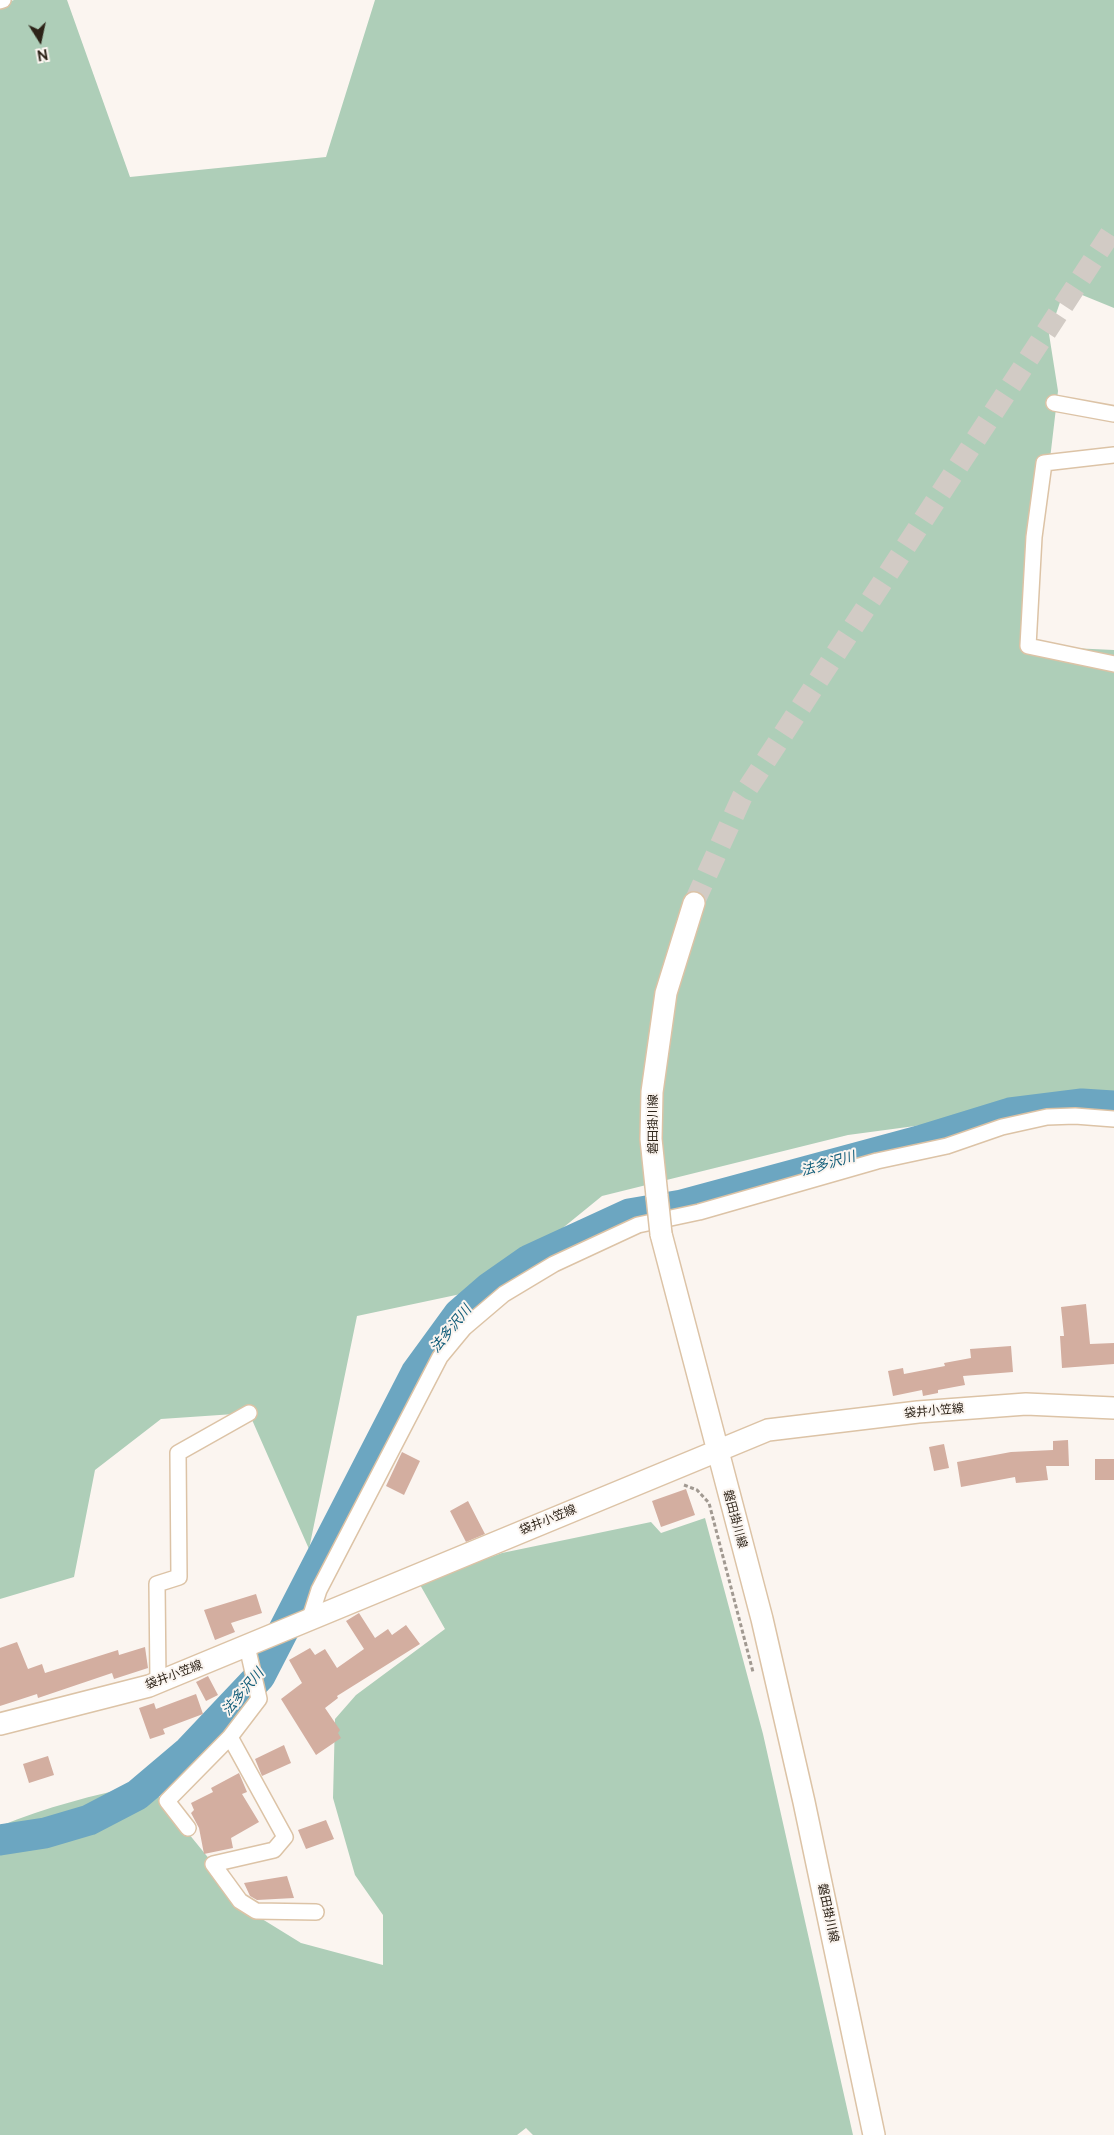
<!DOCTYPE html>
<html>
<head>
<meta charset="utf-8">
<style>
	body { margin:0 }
	#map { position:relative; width:1114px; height:2135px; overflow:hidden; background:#fbf5f0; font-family:Raleway,sans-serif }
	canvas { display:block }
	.north { position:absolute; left:15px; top:15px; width:50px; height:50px; -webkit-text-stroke:4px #fbf5f0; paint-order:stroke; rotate:170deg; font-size:14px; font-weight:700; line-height:20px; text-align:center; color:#2d2318 }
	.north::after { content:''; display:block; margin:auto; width:18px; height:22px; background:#2d2318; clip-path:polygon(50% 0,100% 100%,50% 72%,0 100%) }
</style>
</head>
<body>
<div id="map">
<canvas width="1114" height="2135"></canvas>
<div class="north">N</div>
</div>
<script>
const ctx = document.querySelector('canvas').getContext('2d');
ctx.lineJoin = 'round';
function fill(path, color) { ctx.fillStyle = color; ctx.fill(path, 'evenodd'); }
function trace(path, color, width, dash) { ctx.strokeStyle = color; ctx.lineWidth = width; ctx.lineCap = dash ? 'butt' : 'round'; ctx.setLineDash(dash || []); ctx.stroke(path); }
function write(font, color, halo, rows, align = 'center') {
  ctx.font = font + ' Raleway,"Noto Sans JP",sans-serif'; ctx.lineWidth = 4; ctx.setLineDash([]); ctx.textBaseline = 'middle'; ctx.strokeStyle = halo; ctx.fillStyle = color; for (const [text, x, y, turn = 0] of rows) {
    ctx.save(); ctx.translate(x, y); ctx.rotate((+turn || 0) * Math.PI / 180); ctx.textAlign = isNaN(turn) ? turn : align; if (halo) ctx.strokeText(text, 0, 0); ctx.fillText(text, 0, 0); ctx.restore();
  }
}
const green = new Path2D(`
	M14 0H67L130 177 326 157 375 0H1114V308L1065 288 1049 334 1058 391 1028 646 1114 650V1117L1027 1111 848 1135 602 1196 489 1288 357 1316 309 1549 249 1413 161 1419 95 1470 74 1577 0 1599V6Z
	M705 1518 763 1734 853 2135H533L526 2128 517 2135H0V1826C47 1807 93 1795 142 1785L158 1796 254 1914 301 1943 383 1965V1915L355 1875 333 1798 335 1719 356 1695 445 1629 419 1583 502 1553 651 1522 661 1533Z`);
const river = new Path2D(`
	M0 1840 45 1833 89 1820 137 1795 189 1751 260 1676 416 1373 459 1314 489 1288 529 1260 629 1214 682 1205 919 1141 1010 1113 1082 1104 1114 1106`);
const building = new Path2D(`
	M1086 1304 1090 1344 1114 1343V1364L1062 1368 1060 1336H1064L1061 1307Z
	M1011 1346 1013 1372 963 1376 965 1385 938 1390V1393L923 1396 922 1390 893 1396 888 1371 903 1368 904 1374 945 1366 944 1363 971 1358 970 1349Z
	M1068 1440 1069 1466H1046L1048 1480 1016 1483 1015 1477 961 1487 957 1462 1011 1452 1053 1450V1441Z
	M944 1444 949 1468 934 1471 929 1447Z
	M402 1452 420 1461 404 1495 386 1486Z
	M1095 1459H1114V1480H1095Z
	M686 1489 695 1515 661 1527 652 1501Z
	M468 1501 485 1534 466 1542 450 1511Z
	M256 1594 262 1613 231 1623 235 1632 215 1640 204 1610Z
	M359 1613 375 1638 388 1629 392 1635 406 1625 420 1644 337 1696 338 1698 325 1708 340 1730 338 1733 341 1738 316 1755 281 1699 302 1683 289 1660 310 1648 315 1655 325 1649 337 1668 364 1649 346 1621Z
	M17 1642 28 1669 42 1664 45 1673 118 1650 119 1655 145 1647 148 1668 114 1679 112 1673 38 1698 37 1694 0 1706V1648Z
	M208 1676 218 1695 206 1701 196 1682Z
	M196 1694 203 1714 163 1729 165 1734 150 1739 139 1708 154 1703 156 1709Z
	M284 1745 291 1763 262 1776 255 1759Z
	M48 1756 54 1775 29 1783 23 1764Z
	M239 1773 247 1792 242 1794 259 1822 231 1838 233 1848 204 1854 199 1828 191 1813 194 1810 191 1803 213 1792 211 1788Z
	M326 1820 334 1839 306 1849 298 1830Z
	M287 1876 294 1898 257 1900 250 1896 244 1883Z`);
const secondaryTunnel = new Path2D(`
	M694 903 742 797 1114 228`);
const path = new Path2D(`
	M684 1485 697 1490 709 1503 753 1672`);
const street = new Path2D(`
	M0 1 3 0
	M1054 403 1114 414
	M1114 455 1044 463 1034 537 1028 646 1114 664
	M310 1618 319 1590 440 1357 464 1328 504 1294 554 1264 638 1225 699 1212 877 1161 947 1146 1002 1127 1047 1117 1075 1116 1114 1119
	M158 1682 157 1584 179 1577 178 1453 249 1413
	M230 1737 285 1837 274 1850 213 1864 240 1901 256 1911 316 1912
	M188 1828 167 1801 230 1737 259 1699 247 1646`);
const secondary = new Path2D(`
	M657 1196 651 1139 652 1092 666 993 694 903
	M661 1234 762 1619 804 1802 874 2135
	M0 1724 149 1686 768 1430 918 1412 1026 1404 1114 1408`);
const secondaryBridge = new Path2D(`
	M657 1196 661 1234`);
const streetNames = [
	["磐田掛川線",653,1124,-90],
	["袋井小笠線",934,1411,-5],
	["磐田掛川線",735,1519,75],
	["袋井小笠線",548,1520,-22],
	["袋井小笠線",174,1675,-21],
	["磐田掛川線",828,1913,78]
];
const waterNames = [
	["法多沢川",828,1164,-16],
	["法多沢川",451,1329,-51],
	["法多沢川",243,1692,-50]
];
fill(green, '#aeceb8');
trace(river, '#6ca6c1', 31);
fill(building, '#d3aea0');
trace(secondaryTunnel, '#d2cbc5', 21, [21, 11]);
trace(street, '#dcc3a6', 18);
trace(secondary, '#dcc3a6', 24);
trace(path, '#a19991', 3, [4, 2.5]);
trace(street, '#fff', 15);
trace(secondary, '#fff', 21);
trace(secondaryBridge, '#dcc3a6', 24, []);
trace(secondaryBridge, '#fff', 21);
write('12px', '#2d2318', '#fbf5f0', streetNames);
write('italic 14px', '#135e7a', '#fbf5f0', waterNames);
</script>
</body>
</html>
